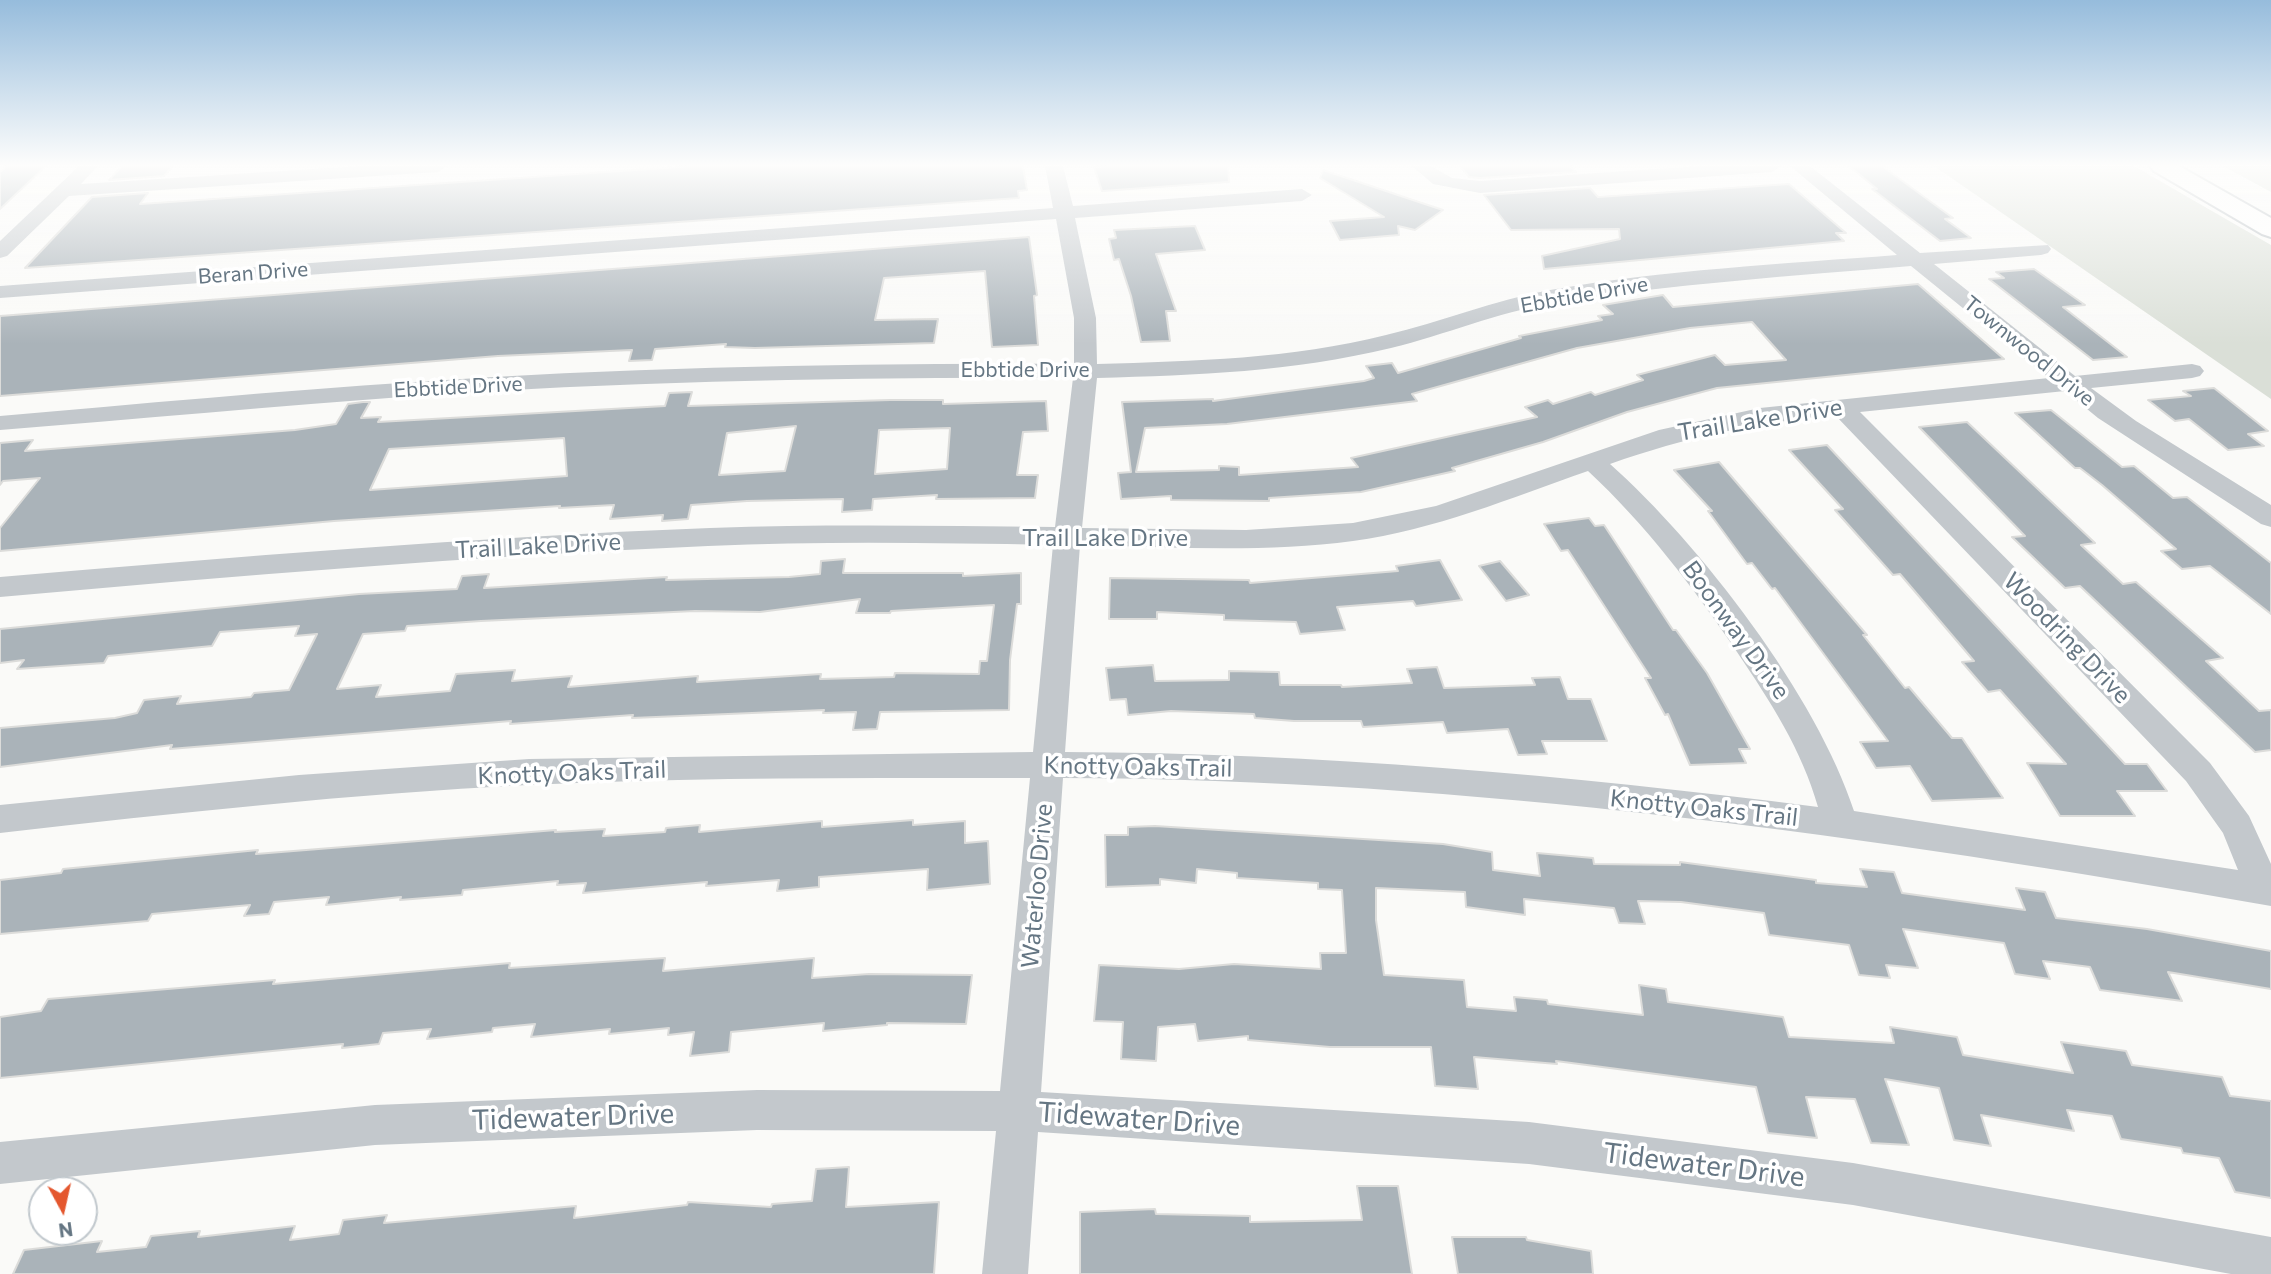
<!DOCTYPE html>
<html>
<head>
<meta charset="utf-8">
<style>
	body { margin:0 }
	#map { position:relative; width:2271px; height:1274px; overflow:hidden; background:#fafaf8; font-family:Commissioner,sans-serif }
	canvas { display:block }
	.north { position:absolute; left:28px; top:1176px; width:70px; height:70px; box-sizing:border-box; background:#fff; border:2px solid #c1c8cd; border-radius:50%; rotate:172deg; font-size:19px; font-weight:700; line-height:28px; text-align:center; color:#657683 }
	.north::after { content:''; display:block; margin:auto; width:24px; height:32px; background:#e4572e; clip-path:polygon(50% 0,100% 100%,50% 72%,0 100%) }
</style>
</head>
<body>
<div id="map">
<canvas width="2271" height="1274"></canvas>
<div class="north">N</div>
</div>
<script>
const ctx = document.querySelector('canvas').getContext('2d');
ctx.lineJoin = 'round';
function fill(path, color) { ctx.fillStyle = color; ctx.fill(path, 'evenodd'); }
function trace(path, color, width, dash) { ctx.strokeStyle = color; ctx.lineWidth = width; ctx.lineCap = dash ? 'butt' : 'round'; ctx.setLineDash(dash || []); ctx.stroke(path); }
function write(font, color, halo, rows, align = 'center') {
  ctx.font = font + ' Commissioner,sans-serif'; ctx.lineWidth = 7; ctx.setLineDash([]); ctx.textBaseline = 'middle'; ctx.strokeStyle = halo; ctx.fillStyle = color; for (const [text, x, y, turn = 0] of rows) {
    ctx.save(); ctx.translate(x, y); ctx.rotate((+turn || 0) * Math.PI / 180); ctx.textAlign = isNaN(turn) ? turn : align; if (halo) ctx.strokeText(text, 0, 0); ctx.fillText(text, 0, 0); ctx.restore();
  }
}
const green = new Path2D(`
	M1934 166H2134L2271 245V399Z
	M2223 166H2271V192Z`);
const building = new Path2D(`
	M7 166H46L0 209V172Z
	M122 166H173L164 176 109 180Z
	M693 166H1023L1027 190 1018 191 1019 198 25 268 92 197 148 193 140 204Z
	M1119 166H1228L1229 182 1102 191 1094 167Z
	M1460 166H1570L1576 172 1480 178 1469 177Z
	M1849 166H1882L1953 218 1945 219 1971 238 1940 241 1872 189H1877Z
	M1323 170 1443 210 1415 230 1398 226 1399 235 1340 240 1330 221 1384 217 1320 178Z
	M1789 184 1846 233H1836L1844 241 1544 269 1542 256 1620 239 1619 229 1511 230 1484 195 1590 188 1598 197Z
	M1195 226 1205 250 1156 254 1176 311H1166L1170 341 1141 342 1131 296 1119 259 1114 260 1109 239 1116 238 1114 230Z
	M1029 237 1037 295 1034 296 1038 345 992 347 985 271 884 278 875 320 938 319 934 343 755 348 725 347 726 344 655 349 652 360 629 361 632 350 498 356 0 396V316Z
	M2034 269 2085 305 2063 307 2127 357 2093 360 1989 279 2004 278 1996 272Z
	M1918 284 2004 359 1717 388 1627 412 1543 442 1452 468 1455 471 1361 492 1269 498V501L1171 500V496L1121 499 1118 473 1131 472 1122 402 1213 399V401L1364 381 1374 378 1366 366 1392 363 1398 373 1521 338 1519 336 1602 320 1598 316 1613 314 1603 305 1663 295 1673 307ZM1752 322 1786 360 1725 365 1715 355 1637 375 1643 380 1595 395 1591 392 1553 404 1548 400 1525 407 1537 417 1351 458 1358 467 1239 475V467L1219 466V470L1136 472 1145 428 1227 424 1417 401 1412 394 1577 348 1690 328Z
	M2214 388 2268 431 2248 434 2264 446 2228 450 2189 419 2175 421 2148 400 2191 396 2183 391Z
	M692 392 688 406 890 400H943V404L1046 401 1048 431 1023 432 1017 475H1038L1035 498 936 499 937 495 873 499 872 510 842 512 843 499 747 501 691 505 688 519 662 521 663 515 610 519 614 505 559 508 560 506 334 521 0 551V528L40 478 3 481 0 485V443L33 440 25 451 295 430 336 424 348 404 363 402H370L361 418 381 417 378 422 665 406 669 393ZM796 426 785 471 719 475 727 433ZM950 428 947 469 875 474 879 430ZM564 438 567 476 370 490 389 449Z
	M2051 410 2122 467 2134 466 2173 498 2187 497 2271 563V614L2210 566 2182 569 2161 551 2176 549 2102 485 2080 468H2075L2015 413Z
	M1967 422 2095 543 2081 545 2123 584 2136 582 2223 658 2206 661 2259 711 2271 710V750L2255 752 2080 586 2065 588 2012 537 2025 536 1919 427Z
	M1827 445 2125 764H2147L2167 791H2117L2135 816H2060L2027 763 2066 764 2000 690 1988 692 1962 662 1974 661 1900 574 1893 575 1835 510 1843 509 1789 450Z
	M1719 462 1867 635H1863L1905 688 1909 687 1952 738H1962L2003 798 1932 801 1910 766 1876 768 1860 742 1888 741 1775 588 1772 589 1752 563 1747 564 1708 511H1712L1674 470Z
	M1589 518 1595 526 1604 525 1673 630H1676L1707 673 1750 749H1739L1746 763 1690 765 1668 714 1665 715 1645 678H1651L1568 550 1561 551 1544 524Z
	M845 559 843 573H963V576L1021 573V604H1017L1010 660 1009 710 880 712 877 729 853 730 856 712 823 713 824 710 632 718 633 715 510 724 511 721 170 749 172 745 0 767V728L115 718 137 713 144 700 181 696 177 704 251 697 254 693 289 690 317 634 295 636 299 626 220 632 212 646 108 656 104 663 17 669 24 660 0 663V629L359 594 457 589 462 576 489 574 484 588 667 577 666 580 789 577 820 574 821 561ZM860 599 856 613H890L891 611 994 605 987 661H980L979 674 895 673 894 677 820 679 821 674 697 682 698 676 568 687 572 676 512 681 515 670 456 674 450 691 376 697 381 685 337 689 363 634 405 631 407 626 481 621 695 611 760 612Z
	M1440 560 1462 600 1416 606 1413 601 1337 607 1345 630 1300 634 1296 622 1224 620V615L1157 612V619H1109L1110 578 1249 580 1250 583 1398 571 1396 566Z
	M1500 561 1529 595 1506 601 1479 566Z
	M1153 665 1155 681 1229 680V671L1279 672 1280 685H1341L1342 687 1412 683 1407 669 1437 667 1444 688 1535 685 1532 678 1560 677 1568 699H1591L1607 741H1542L1547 754 1518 755 1508 729 1447 733 1443 722 1363 727 1361 721H1294L1255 718 1254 714 1171 711 1128 715 1126 699 1110 700 1106 668Z
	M913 820V825L965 821V843L988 841 990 884 927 890 928 869 819 877V887L777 891 779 880 706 886 707 882 583 893 586 883 557 885 558 881 463 890 462 895 400 900 401 897 326 905 329 897 274 902 269 914 244 916 250 905 152 914 148 921 0 934V880L61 873 63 869 258 850 256 854 556 830 555 832 605 829 603 836 665 832 666 828 700 825 699 832 822 821V827Z
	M1155 826 1443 844 1492 852 1493 870 1540 876 1537 853 1593 858 1594 864 1680 865V862L1816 880V883L1867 887 1860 869 1894 872 1902 893 2025 910 2016 888 2045 892 2056 918 2147 929 2271 951V989L2168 972 2182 1001 2100 990 2090 967 2043 961 2050 979 2015 974 2004 943 1903 929 1918 968 1886 965 1890 978 1859 975 1849 945 1769 935 1764 913 1681 902 1638 901 1645 924 1619 923 1614 908 1524 899 1525 915 1466 907 1465 892 1376 888V920L1384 975 1464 980 1467 1007 1516 1011 1514 997 1547 1000 1548 1004 1643 1015 1639 985 1666 989 1668 1002 1783 1017 1789 1037 1894 1043 1890 1027 1957 1037 1963 1055 2073 1073 2061 1042 2126 1051 2132 1065 2222 1077 2230 1096 2271 1101V1198L2235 1192 2219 1158 2183 1153 2181 1148 2121 1139 2112 1116 2067 1110 2074 1131 1981 1115 1991 1146 1954 1140 1939 1088 1885 1079 1909 1145 1871 1143 1855 1099 1806 1097 1817 1138 1768 1133 1756 1087 1556 1061 1557 1064 1474 1057 1478 1089 1435 1086 1431 1047H1330L1248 1040V1036L1198 1041 1195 1024 1158 1027 1156 1061 1121 1059 1123 1022 1094 1021 1099 965 1179 969 1234 964 1321 969 1320 953H1346L1342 890 1318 889V883L1237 878V873L1197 869 1196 883 1160 879V885L1106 887 1105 835H1128V827Z
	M665 958 663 971 814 958 812 978 869 974 972 975 966 1024 887 1023V1025L823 1031 824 1023 731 1032 729 1052 690 1056 694 1032 668 1035 669 1028 609 1034 610 1029 531 1037 535 1024 493 1028 492 1032 427 1039 431 1029 383 1033 379 1044 342 1048 343 1044 0 1078V1017L41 1011 48 999 275 980 273 984 510 963 509 968Z
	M849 1167 846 1207 939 1202 934 1274H13L24 1250 102 1241 97 1252 146 1247 151 1236 200 1231 198 1237 295 1226 290 1240 339 1234 343 1220 387 1215 384 1223 576 1206 574 1218 687 1205 688 1202 771 1207 772 1204 812 1201 816 1169Z
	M1357 1186H1398L1412 1274H1080V1212L1155 1209 1156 1214 1250 1216V1222L1362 1220Z
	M1452 1237H1526L1527 1240 1591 1251 1593 1274H1458Z`);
const street = new Path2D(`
	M79 166H98L81 184 360 166H447L438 172 69 196 7 256 0 258V241Z
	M1045 166H1063L1073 206 1302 189 1312 195 1302 201 1075 218 1096 318 1097 364C1195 361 1291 359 1386 335 1441 322 1494 300 1550 290 1664 270 1781 264 1897 255L1790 166H1810L1920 253 2048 245 2051 249 2048 253 2041 255 1934 264 2075 376 2192 364 2200 366 2204 371 2200 376 2192 378 2091 388 2136 421 2271 505V527L2261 524 2098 418 2065 391 1860 412 2210 763 2249 816 2271 864V906C1872 836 1469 779 1063 778L1041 1092 1529 1122 1853 1163 2271 1237V1274H2231L1853 1205 1529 1164 1038 1132 1028 1274H982L996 1131 757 1130 375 1145 0 1184V1142L375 1105 757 1090 1000 1091 1030 778C863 778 695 777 527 785 351 794 175 813 0 833V805L299 775 529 759 1033 752 1053 545C938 543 823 541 708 546 472 556 236 576 0 597V577C236 557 473 537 710 528 825 524 940 526 1055 527L1073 378C854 377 634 381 415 396 276 406 138 419 0 430V416C138 404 277 391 415 382 634 367 854 363 1074 364V318L1056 219 0 298V286L1053 208ZM1911 266 2049 378 1760 408 1659 430 1436 506 1353 523 1246 530 1082 528 1097 378C1199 375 1290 372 1391 348 1445 335 1498 312 1554 303 1672 284 1792 276 1911 266ZM1835 415 2186 781 2223 833 2238 870 1854 811C1817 696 1700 544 1610 464 1686 437 1755 423 1835 415ZM1588 471C1646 525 1693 587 1737 652 1770 701 1802 750 1818 807 1569 775 1317 753 1065 752L1080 545C1170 547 1263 553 1353 541 1434 530 1511 498 1588 471Z
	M1412 166H1431L1452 178 1480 181 1700 166H1781L1772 172 1480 193 1433 184Z`);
const secondary = new Path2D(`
	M2150 166H2179L2271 218V237L2262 234 2154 171Z`);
const farStreetnames = [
	["Beran Drive",253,273,-4],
	["Ebbtide Drive",1584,295,-10],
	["Townwood Drive",2029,351,39],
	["Ebbtide Drive",1025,370],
	["Ebbtide Drive",458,387,-3]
];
const streetNames = [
	["Trail Lake Drive",1760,420,-9],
	["Trail Lake Drive",1105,538],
	["Trail Lake Drive",538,546,-3],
	["Boonway Drive",1736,630,54],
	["Woodring Drive",2067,638,46],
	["Knotty Oaks Trail",1138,767,1],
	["Knotty Oaks Trail",572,773,-2],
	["Knotty Oaks Trail",1704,808,6],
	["Waterloo Drive",1037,886,-85]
];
const nearStreetnames = [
	["Tidewater Drive",573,1117,-2],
	["Tidewater Drive",1139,1119,4],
	["Tidewater Drive",1704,1165,7]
];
fill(green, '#dadfd7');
fill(building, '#aab3b9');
trace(building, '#dcdcda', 2);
trace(secondary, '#b3babf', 4);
fill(street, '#c3c8cc');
fill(secondary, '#fff');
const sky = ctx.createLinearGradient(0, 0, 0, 344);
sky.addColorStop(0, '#96bcdc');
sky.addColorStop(0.48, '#fdfdfc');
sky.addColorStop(1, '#fdfdfc00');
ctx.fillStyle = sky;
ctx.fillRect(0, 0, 2271, 344);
write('21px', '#657683', '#fff', farStreetnames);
write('24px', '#657683', '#fff', streetNames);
write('28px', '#657683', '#fff', nearStreetnames);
</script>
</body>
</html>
